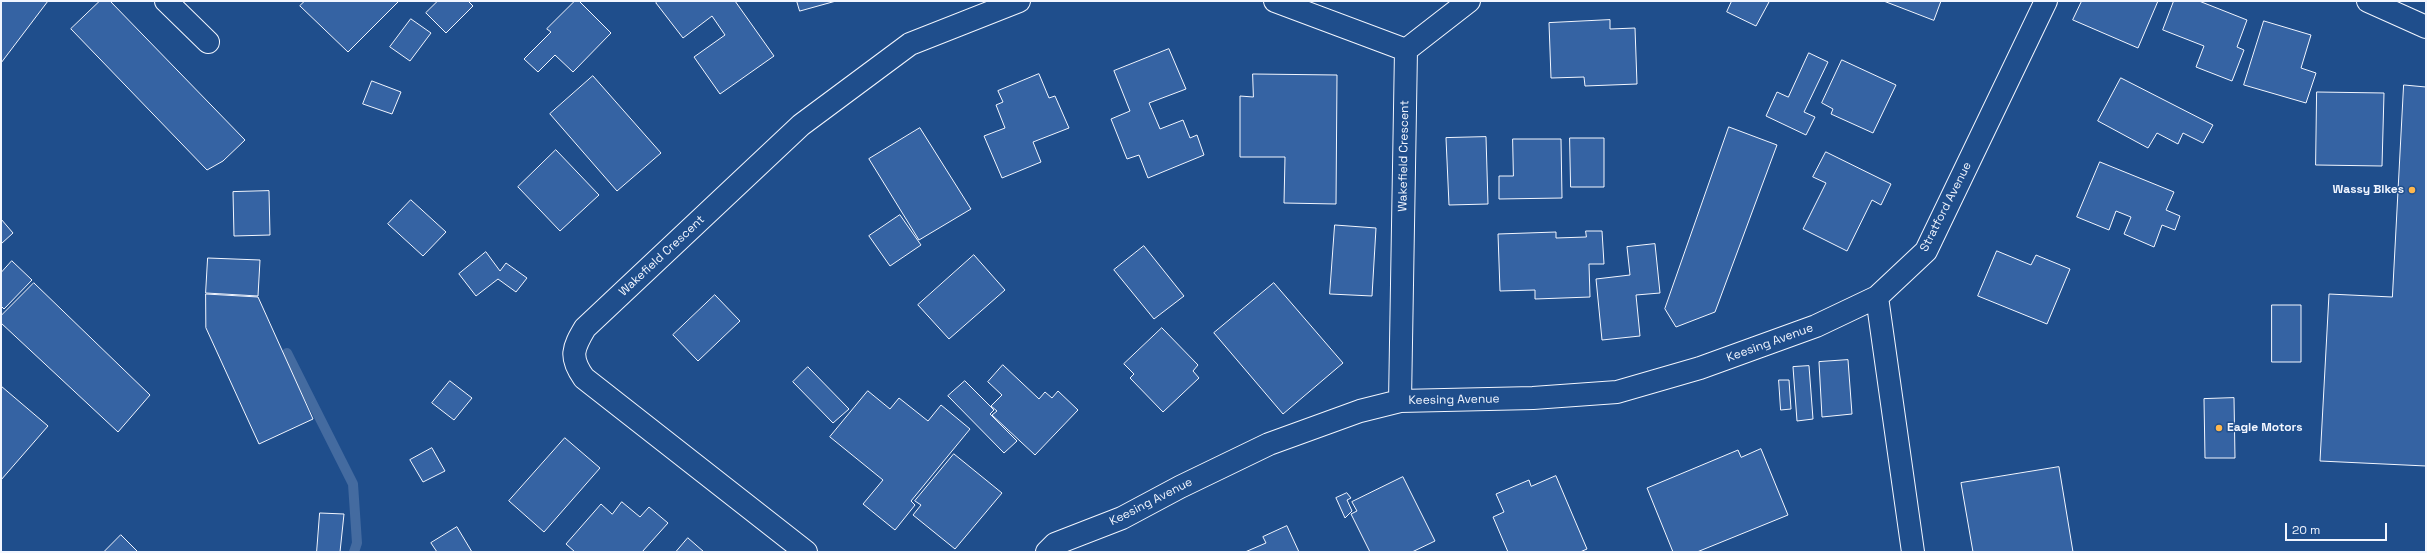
<!DOCTYPE html>
<html>
<head>
<meta charset="utf-8">
<style>
	body { margin:0 }
	#map { position:relative; width:2427px; height:553px; overflow:hidden; background:#1f4e8c; font-family:"Space Grotesk",sans-serif }
	canvas { display:block }
	.frame { position:absolute; inset:0; border:2px solid #f2f6ff; pointer-events:none }
	.scale { position:absolute; left:2285px; top:523px; width:102px; height:18px; box-sizing:border-box; border:2px solid #f2f6ff; border-top:0; padding-left:5px; font-size:12px; line-height:14px; white-space:nowrap; color:#f2f6ff; -webkit-text-stroke:3px #1f4e8c; paint-order:stroke }
</style>
</head>
<body>
<div id="map">
<canvas width="2427" height="553"></canvas>
<div class="frame"></div>
<div class="scale">20 m</div>
</div>
<script>
const ctx = document.querySelector('canvas').getContext('2d');
ctx.lineJoin = 'round';
function trace(path, color, width, dash) { ctx.strokeStyle = color; ctx.lineWidth = width; ctx.lineCap = dash ? 'butt' : 'round'; ctx.setLineDash(dash || []); ctx.stroke(path); }
function fill(path, color) { ctx.fillStyle = color; ctx.fill(path, 'evenodd'); }
function write(font, color, halo, rows, align = 'center') {
  ctx.font = font + ' "Space Grotesk",sans-serif'; ctx.lineWidth = 3; ctx.setLineDash([]); ctx.textBaseline = 'middle'; ctx.strokeStyle = halo; ctx.fillStyle = color; for (const [text, x, y, turn = 0] of rows) {
    ctx.save(); ctx.translate(x, y); ctx.rotate((+turn || 0) * Math.PI / 180); ctx.textAlign = isNaN(turn) ? turn : align; if (halo) ctx.strokeText(text, 0, 0); ctx.fillText(text, 0, 0); ctx.restore();
  }
}
const stream = new Path2D(`
	M287 353 353 484 357 543 354 552`);
const building = new Path2D(`
	M1 1H48L1 63Z
	M100 1H110L245 140 223 161 207 170 71 29Z
	M305 1H399L348 52 300 6Z
	M438 1H468L473 6 446 33 426 13Z
	M575 1H579L611 33 573 72 555 55 538 72 524 59 551 32 547 29Z
	M658 1H735L774 56 720 94 694 57 725 35 712 16 683 38 656 3Z
	M797 1H836L800 11Z
	M1732 1H1767L1769 2 1756 26 1727 12Z
	M1884 1H1941L1934 20Z
	M2082 1H2158L2138 48 2073 20Z
	M2174 1H2199L2247 20 2237 47 2244 50 2232 81 2196 67 2204 46 2163 30Z
	M411 19 431 33 410 61 390 47Z
	M1610 20V29L1635 28 1637 84 1585 86 1584 77 1551 78 1549 23Z
	M2264 21 2311 35 2301 68 2316 73 2306 103 2244 85Z
	M1169 49 1186 89 1149 103 1160 129 1183 120 1190 138 1197 135 1204 155 1148 178 1139 155 1127 159 1111 119 1130 111 1114 71Z
	M1809 53 1828 62 1804 112 1815 117 1806 135 1766 116 1777 92 1788 97Z
	M1842 60 1896 85 1873 133 1831 114 1833 109 1822 103Z
	M1039 74 1049 98 1055 96 1069 128 1033 142 1041 162 1002 178 984 136 1005 128 996 105 1003 102 998 91Z
	M1253 74 1337 75 1336 204 1284 203 1285 157H1240V96L1253 97Z
	M593 76 661 153 617 191 550 114Z
	M2121 78 2213 125 2203 143 2183 133 2178 144 2157 133 2148 148 2098 121Z
	M372 81 401 92 392 114 363 104Z
	M2404 85 2426 87V466L2320 461 2329 294 2392 297Z
	M2317 92 2384 93 2382 166 2316 165Z
	M1729 127 1777 145 1715 312 1676 327 1665 309Z
	M920 128 971 209 919 240 869 159Z
	M1486 137 1488 204 1449 205 1446 138Z
	M1570 138H1604V187H1571Z
	M1513 139H1561L1562 198 1499 199V176H1513Z
	M556 150 599 195 560 231 518 187Z
	M1826 152 1891 184 1881 205 1872 200 1847 251 1803 229 1826 183 1813 177Z
	M2100 162 2174 192 2166 210 2180 216 2175 230 2162 225 2154 247 2124 234 2131 217 2116 211 2109 230 2077 217Z
	M269 191 270 235 234 236 233 192Z
	M411 200 446 232 423 256 388 224Z
	M900 215 921 245 890 266 869 236Z
	M1 219 13 233 1 244Z
	M1335 225 1376 228 1372 296 1330 294Z
	M1586 231H1602L1604 264H1589L1590 297 1535 299V290L1500 291 1498 234 1556 232V238L1586 237Z
	M1655 244 1660 293 1636 295 1640 336 1602 340 1596 279 1630 275 1627 247Z
	M1144 246 1184 296 1154 319 1114 270Z
	M1997 251 2031 265 2036 255 2070 269 2047 324 1978 296Z
	M486 252 500 271 506 263 527 278 516 292 498 279 476 296 459 274Z
	M974 255 1005 290 949 339 918 305Z
	M208 258 260 260 258 296 206 293Z
	M12 261 32 280 4 309 1 306V273Z
	M34 283 150 395 118 432 1 323V316Z
	M1274 283 1343 363 1283 414 1214 333Z
	M206 294 258 297 313 419 259 444 206 328Z
	M715 295 740 321 698 361 673 335Z
	M2272 305H2301V362H2272Z
	M1162 328 1198 365 1193 371 1199 378 1163 412 1130 378 1134 374 1124 364Z
	M1848 360 1852 414 1822 417 1819 362Z
	M1003 365 1039 399 1045 392 1052 398 1058 391 1078 410 1035 455 992 415 997 411 991 406 1002 395 988 382Z
	M1809 366 1813 419 1797 421 1793 367Z
	M808 367 849 409 833 423 793 382Z
	M1779 380H1789L1791 409 1781 410Z
	M450 381 472 398 454 420 432 403Z
	M965 381 994 410 990 414 1017 441 1004 453 948 396Z
	M1 386 48 426 1 480Z
	M868 391 890 409 899 398 928 421 941 405 970 429 911 501 915 505 895 530 863 504 883 480 830 437Z
	M2234 398 2235 458H2205L2204 399Z
	M565 438 600 468 544 532 509 501Z
	M432 448 445 471 423 482 410 460Z
	M1761 449 1788 515 1697 552H1673L1647 488 1738 450 1741 457Z
	M954 454 1002 493 955 549 913 515 921 505 915 501Z
	M2059 467 2073 552H1973L1961 483Z
	M1556 476 1587 549 1580 552H1508L1493 517 1504 512 1496 494 1529 480 1531 486Z
	M1403 477 1435 541 1412 552H1370L1351 514 1357 511 1352 502Z
	M1347 493 1351 498 1347 500 1352 511 1345 518 1336 498Z
	M622 502 640 517 649 507 668 523 642 552H575L566 544 601 504 612 514Z
	M320 513 344 514 340 552H317Z
	M1287 526 1299 552H1245L1266 543 1263 537Z
	M457 527 472 552H437L431 543Z
	M121 535 138 552H104Z
	M688 538 704 552H676Z`);
const minor = new Path2D(`
	M166 1 208 42
	M1275 1 1406 50 1400 401
	M2368 1 2426 27
	M1406 50 1469 1
	M1877 297 1913 552
	M806 552 584 378C569 357 573 348 585 328L801 125 910 44 1019 1
	M1047 552 1055 544 1122 518 1180 487 1269 444 1360 411 1400 401 1533 398 1617 392 1700 368 1816 326 1877 297 1926 251 2046 1`);
const markers = [
	[2412,190,4,"#ffb74d"],
	[2219,428,4,"#ffb74d"]
];
const streetNames = [
	["Wakefield Crescent",1404,156,-89],
	["Stratford Avenue",1946,207,-63],
	["Wakefield Crescent",662,256,-43],
	["Keesing Avenue",1770,343,-20],
	["Keesing Avenue",1454,400,-1],
	["Keesing Avenue",1151,502,-27]
];
const poiNames = [
	["Wassy Bikes",2404,190],
	["Eagle Motors",2227,428,"left"]
];
trace(stream, '#446ba0', 10);
fill(building, '#3563a3');
trace(building, '#f2f6ff', 1);
trace(minor, '#f2f6ff', 24);
trace(minor, '#1f4e8c', 22);
for (const [x, y, r, color] of markers) { const dot = new Path2D(); dot.arc(x, y, r, 0, 2 * Math.PI); ctx.fillStyle = color; ctx.fill(dot); trace(dot, '#1f4e8c', 1.5); }
write('12px', '#f2f6ff', '#1f4e8c', streetNames);
write('bold 12px', '#f2f6ff', '#1f4e8c', poiNames, 'right');
</script>
</body>
</html>
